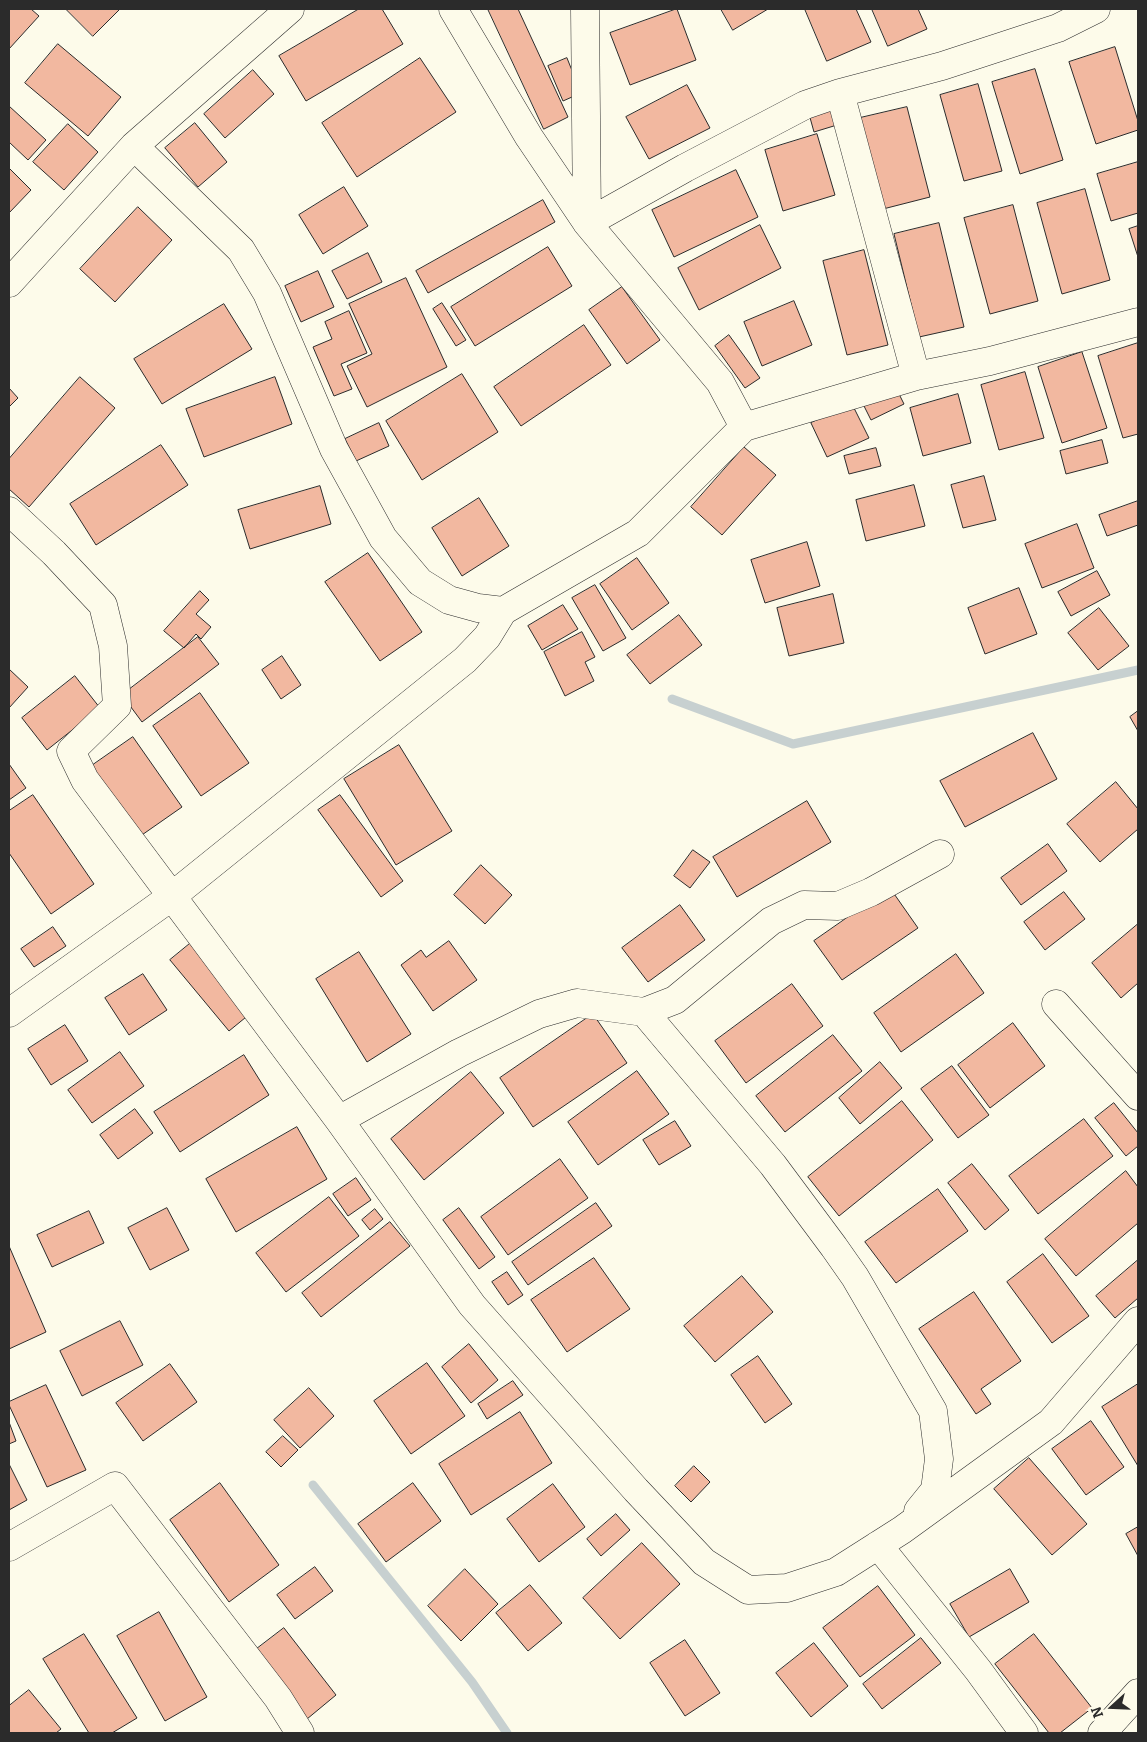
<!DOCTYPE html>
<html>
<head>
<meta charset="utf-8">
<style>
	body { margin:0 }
	#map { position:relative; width:1147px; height:1742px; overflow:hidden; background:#fdfbea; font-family:Bitter,serif }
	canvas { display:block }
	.frame { position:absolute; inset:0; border:10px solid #2b2b2b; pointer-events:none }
	.north { position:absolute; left:1087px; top:1682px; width:50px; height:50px; -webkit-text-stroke:4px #fdfbea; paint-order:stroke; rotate:250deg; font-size:14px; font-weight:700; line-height:20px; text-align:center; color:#2b2b2b }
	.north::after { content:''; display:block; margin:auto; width:18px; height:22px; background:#2b2b2b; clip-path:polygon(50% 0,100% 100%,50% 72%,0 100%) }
</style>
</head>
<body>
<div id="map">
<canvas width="1147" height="1742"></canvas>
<div class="frame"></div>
<div class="north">N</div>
</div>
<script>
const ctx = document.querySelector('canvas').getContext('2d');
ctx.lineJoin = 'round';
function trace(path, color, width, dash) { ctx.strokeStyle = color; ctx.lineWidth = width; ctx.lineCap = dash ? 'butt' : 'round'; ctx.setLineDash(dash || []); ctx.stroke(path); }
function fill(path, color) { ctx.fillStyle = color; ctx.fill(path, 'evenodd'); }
const stream = new Path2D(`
	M672 699 793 744 1138 670
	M313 1485 472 1682 507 1733`);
const building = new Path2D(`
	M9 9H31L39 16 9 49Z
	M66 9H120L93 36Z
	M359 9H382L403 44 306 101 279 56Z
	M488 9H518L568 117 544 129Z
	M677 9 696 60 630 85 610 33Z
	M721 9H768L733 30Z
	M805 9H856L871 42 827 61Z
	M872 9H918L927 29 888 46Z
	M58 44 121 97 88 136 25 83Z
	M1115 47 1138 121V130L1096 144 1069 62Z
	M420 58 456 112 357 177 322 123Z
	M567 58 581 93 563 101 548 66Z
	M1035 69 1063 160 1020 174 992 82Z
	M253 70 274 94 225 138 204 114Z
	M978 84 1002 171 964 181 940 95Z
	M687 85 710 128 649 159 626 117Z
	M9 106 46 140 28 160 9 142Z
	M907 107 930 197 883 209 860 118Z
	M831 108 837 125 814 132 809 114Z
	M195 123 227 162 198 187 165 148Z
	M68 124 98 152 64 190 33 162Z
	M817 134 835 195 783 211 765 150Z
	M1138 162V213L1111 221 1097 174Z
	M9 168 31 190 9 213Z
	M736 170 758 217 674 257 652 210Z
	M344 187 368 226 323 254 299 215Z
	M1085 189 1110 280 1062 294 1037 203Z
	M543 200 555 222 428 293 416 271Z
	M1013 205 1038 301 990 314 964 218Z
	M138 207 172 240 115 302 80 269Z
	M939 223 964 327 919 337 894 234Z
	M760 225 781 268 699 310 678 268Z
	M1138 226V257L1129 229Z
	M548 247 572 286 475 346 451 307Z
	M864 250 888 345 847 355 823 261Z
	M368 253 382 282 347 299 332 271Z
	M318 271 334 307 301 322 285 286Z
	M406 278 447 367 367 407 347 366 372 354 349 304Z
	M622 287 660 340 627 364 589 310Z
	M794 301 812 345 762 366 744 322Z
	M442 303 466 340 456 346 433 309Z
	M224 304 252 349 162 404 134 359Z
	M349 311 367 353 341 364 352 389 334 396 313 347 332 339 325 322Z
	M584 325 611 365 521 426 494 387Z
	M729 335 760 378 745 388 715 346Z
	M1138 343V434L1123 438 1098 356Z
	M1082 352 1107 428 1062 443 1038 367Z
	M1025 372 1044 438 999 450 981 385Z
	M462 374 498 432 422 480 386 421Z
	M80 377 115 408 29 507 9 489V459Z
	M275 377 292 424 204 457 186 409Z
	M895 386 904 404 871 420 862 402Z
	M9 388 18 398 9 407Z
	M958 394 971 443 923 456 910 408Z
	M852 404 869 438 827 457 811 423Z
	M379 423 389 446 356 461 345 439Z
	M1102 440 1108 463 1066 474 1060 451Z
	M161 445 188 485 96 545 70 504Z
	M744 447 776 475 722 535 691 507Z
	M876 448 881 466 849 474 844 456Z
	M984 476 996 520 963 528 951 485Z
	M914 485 925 526 866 541 856 500Z
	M320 486 331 524 250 549 238 510Z
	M479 498 509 546 462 576 432 528Z
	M1138 501V525L1107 536 1099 515Z
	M1077 524 1094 568 1042 588 1025 544Z
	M807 542 820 586 765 603 751 560Z
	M368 553 422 632 380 661 325 582Z
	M637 558 669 603 632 630 600 584Z
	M1097 571 1110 595 1071 616 1058 592Z
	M595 585 626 638 603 651 572 598Z
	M1019 588 1037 634 985 654 968 608Z
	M200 591 209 600 196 614 211 627 201 639 196 634 184 648 164 631Z
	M833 594 844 643 789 656 777 608Z
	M563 605 578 629 542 650 528 626Z
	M1099 608 1129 646 1098 670 1068 633Z
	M679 615 702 645 650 684 627 655Z
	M582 632 595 657 585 662 594 681 565 696 544 652Z
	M198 637 219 664 142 722 122 695Z
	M282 656 301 685 281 699 262 670Z
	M9 669 28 687 9 708Z
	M75 676 100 708 47 750 22 718Z
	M200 693 249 763 201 796 153 726Z
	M1138 711V731L1130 717Z
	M1033 733 1057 779 965 827 940 781Z
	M133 737 182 807 139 837 90 767Z
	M399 745 452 831 396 865 344 779Z
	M9 764 26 788 9 800Z
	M1116 782 1138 809V829L1100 862 1067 824Z
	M33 795 94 884 51 914 9 853V811Z
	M340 795 403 881 381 897 318 810Z
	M807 801 831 842 737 897 713 857Z
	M1048 844 1067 871 1021 905 1001 878Z
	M693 850 710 862 690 888 674 876Z
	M481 865 512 895 485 924 454 895Z
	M890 888 918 928 842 980 814 941Z
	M1064 892 1085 919 1045 950 1024 922Z
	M680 905 705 940 648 982 622 948Z
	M1138 924V983L1121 998 1092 963Z
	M53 927 66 946 34 967 21 949Z
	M449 941 477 980 433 1011 401 965 421 950 426 957Z
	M192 942 251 1013 229 1031 170 960Z
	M359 952 411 1034 367 1062 316 979Z
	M956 954 984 993 901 1052 874 1013Z
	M143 974 167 1010 129 1035 105 998Z
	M792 984 823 1026 746 1083 715 1041Z
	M593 1014 627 1063 533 1127 500 1078Z
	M1013 1023 1045 1066 990 1108 958 1065Z
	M65 1025 88 1061 51 1085 28 1049Z
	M833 1035 862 1071 785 1132 756 1096Z
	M120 1052 144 1086 92 1123 68 1090Z
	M244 1055 269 1095 180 1152 154 1112Z
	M880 1062 902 1088 860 1124 839 1098Z
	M952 1066 989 1115 958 1138 921 1089Z
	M637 1071 669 1114 598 1165 568 1122Z
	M471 1072 504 1113 424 1180 391 1139Z
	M902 1101 933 1140 839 1216 808 1177Z
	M1114 1103 1138 1133V1146L1126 1156 1095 1118Z
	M135 1109 153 1133 118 1159 100 1135Z
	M1084 1119 1113 1156 1038 1214 1009 1176Z
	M675 1121 691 1146 659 1165 643 1140Z
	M297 1127 327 1179 236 1232 206 1179Z
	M560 1159 588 1198 508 1255 481 1217Z
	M972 1164 1009 1210 985 1230 948 1183Z
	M1126 1171 1138 1187V1223L1076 1276 1045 1239Z
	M356 1178 371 1200 348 1216 333 1194Z
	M938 1189 968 1231 896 1283 865 1242Z
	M329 1197 359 1236 286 1292 256 1253Z
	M596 1203 612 1226 528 1285 512 1262Z
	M167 1208 189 1250 150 1270 128 1228Z
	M459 1208 495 1257 479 1269 443 1220Z
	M375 1209 383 1219 370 1230 362 1220Z
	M89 1211 104 1243 52 1267 37 1235Z
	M390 1222 410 1246 321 1317 302 1293Z
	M9 1246 46 1332 9 1349Z
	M1043 1254 1089 1316 1052 1343 1007 1282Z
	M594 1258 630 1309 567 1352 531 1300Z
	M1138 1260V1298L1115 1318 1096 1296Z
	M507 1272 523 1295 508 1305 492 1282Z
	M742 1276 773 1312 715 1362 684 1326Z
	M974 1292 1021 1361 981 1389 991 1404 976 1414 919 1329Z
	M120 1321 143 1365 82 1396 60 1351Z
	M469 1344 498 1380 471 1403 442 1367Z
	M758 1356 792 1404 765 1423 731 1375Z
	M427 1363 465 1416 411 1454 374 1401Z
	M170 1364 197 1402 143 1441 116 1403Z
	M513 1381 523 1395 487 1419 478 1404Z
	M1138 1384V1466L1102 1407Z
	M46 1385 86 1470 47 1487 9 1405V1402Z
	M309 1388 334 1416 300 1448 274 1420Z
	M520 1412 552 1463 471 1515 439 1464Z
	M1091 1421 1124 1467 1086 1495 1052 1449Z
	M9 1422 16 1441 9 1444Z
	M283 1436 298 1450 281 1467 266 1452Z
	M1029 1458 1087 1524 1052 1555 994 1489Z
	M9 1464 27 1500 9 1510Z
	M694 1466 710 1482 691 1502 675 1486Z
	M220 1483 279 1565 229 1602 170 1520Z
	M413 1483 441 1521 386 1562 358 1524Z
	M553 1484 585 1527 539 1562 507 1519Z
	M616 1514 630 1530 601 1556 587 1539Z
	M1138 1527V1556L1126 1534Z
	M642 1543 680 1584 620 1639 583 1598Z
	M315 1567 333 1591 295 1619 277 1595Z
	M465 1569 498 1604 461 1641 428 1606Z
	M1010 1569 1029 1602 969 1637 950 1604Z
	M530 1585 562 1623 528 1651 496 1613Z
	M878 1586 915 1635 860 1677 823 1628Z
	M159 1612 207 1697 165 1721 117 1636Z
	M284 1628 336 1695 307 1719 254 1651Z
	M84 1634 137 1718 112 1733H89L43 1659Z
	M1034 1634 1092 1708 1060 1733H1049L995 1664Z
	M921 1638 941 1663 882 1709 863 1684Z
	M685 1640 720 1693 685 1716 650 1663Z
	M814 1643 848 1686 811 1717 776 1673Z
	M29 1690 61 1729 56 1733H9V1706Z`);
const minor = new Path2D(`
	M453 9 529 137 587 223 720 382 744 427
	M585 9 587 223 685 168 805 105 840 93 942 66 1058 28 1096 9
	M840 93 916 376
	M134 146 241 250 267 293 334 449 383 538 420 582 449 600 478 608 503 611
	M9 283 134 146 290 9
	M9 511 54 553 103 605 113 646 117 706 71 751 85 780 339 1120 472 1305 636 1490 704 1562 748 1590 787 1588 836 1572 902 1530 1051 1422 1138 1321
	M1056 1004 1138 1096
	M644 1012 773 1165 834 1247 855 1277 933 1411 939 1459 935 1490 918 1511
	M9 1013 171 897 465 660 487 637 503 611 638 533 744 427 916 376 990 361 1138 322
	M339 1120 459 1053 539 1014 577 1003 644 1012 675 1000 771 921 804 905 838 906 871 892 940 854
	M878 1545 978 1670 1024 1733
	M9 1547 115 1486 278 1698 300 1733
	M1102 1733 1138 1693`);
trace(stream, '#c7d0d0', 9);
fill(building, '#f2b8a0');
trace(building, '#2b2b2b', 1);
trace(minor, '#2b2b2b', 29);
trace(minor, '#fdfbea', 28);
</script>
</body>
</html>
